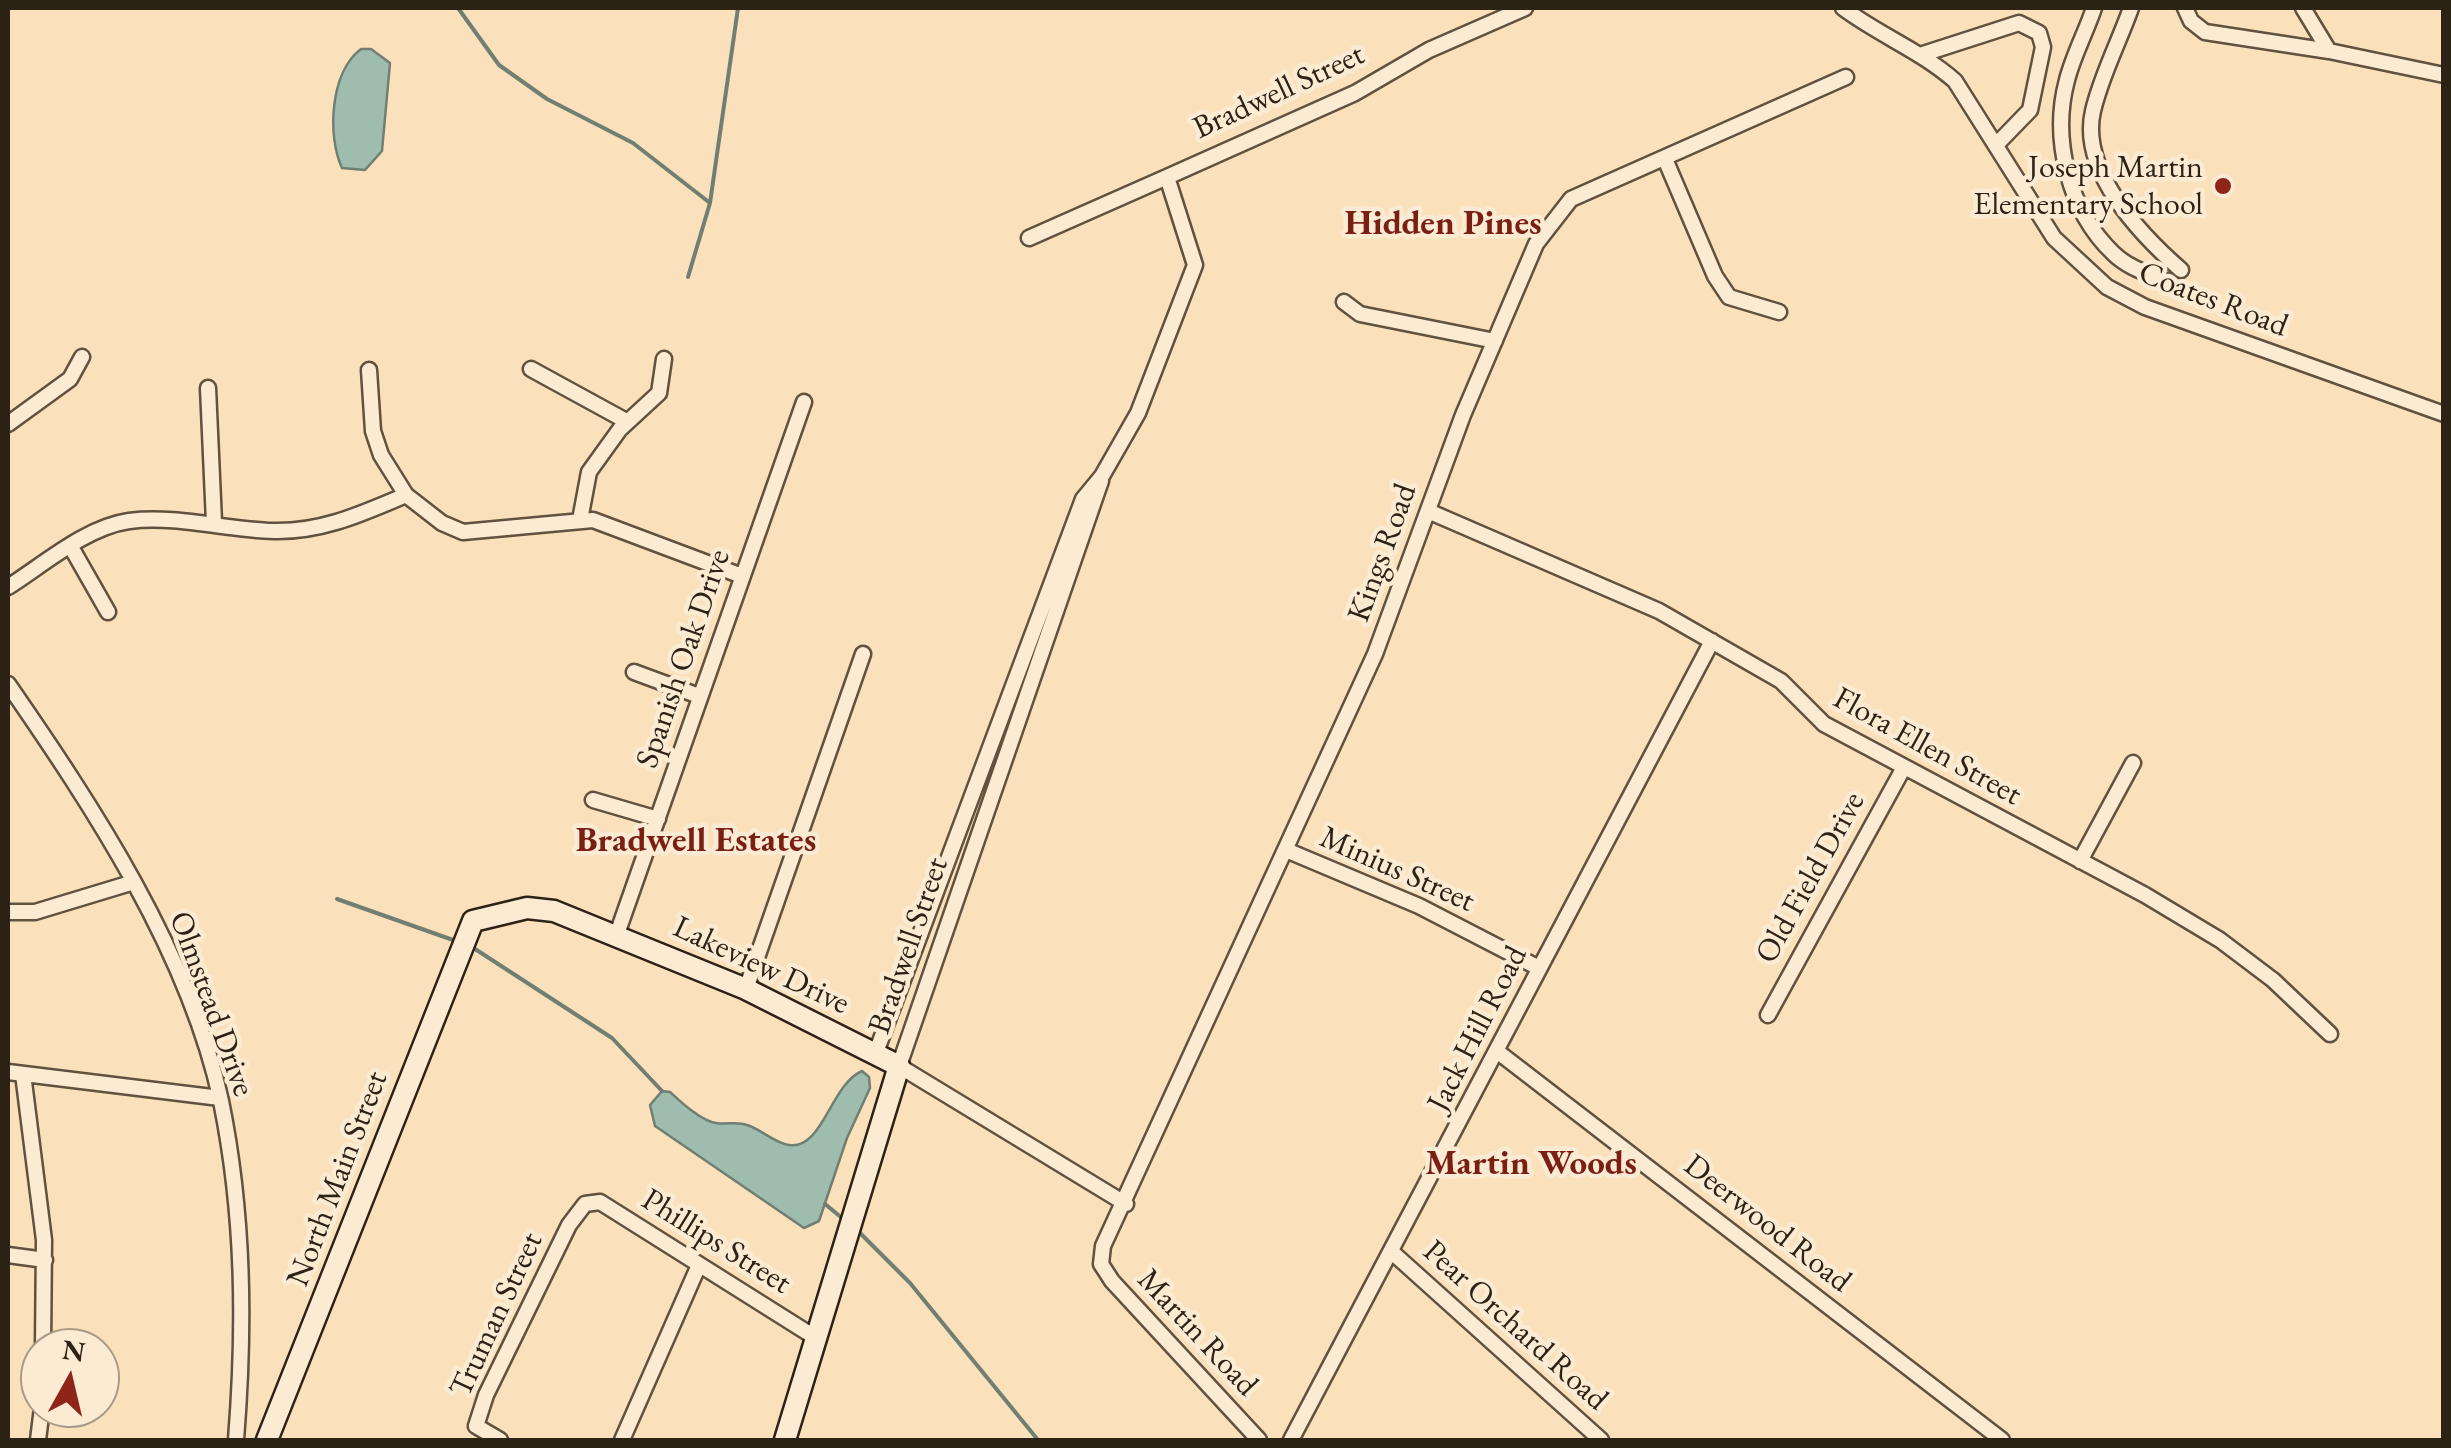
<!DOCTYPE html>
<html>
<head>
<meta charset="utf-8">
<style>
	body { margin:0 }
	#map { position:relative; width:2451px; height:1448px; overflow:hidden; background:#fae0bb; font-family:"EB Garamond",serif }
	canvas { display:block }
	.frame { position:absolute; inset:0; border:10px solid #2c2216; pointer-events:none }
	.north { position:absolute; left:20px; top:1328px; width:100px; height:100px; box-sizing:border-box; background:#fcebd3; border:2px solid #a99b87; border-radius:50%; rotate:8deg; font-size:28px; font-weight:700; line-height:40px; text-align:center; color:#2c2216 }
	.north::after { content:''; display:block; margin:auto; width:35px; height:45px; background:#8f2418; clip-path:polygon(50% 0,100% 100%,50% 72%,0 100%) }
</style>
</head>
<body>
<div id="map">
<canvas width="2451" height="1448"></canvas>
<div class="frame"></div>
<div class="north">N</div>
</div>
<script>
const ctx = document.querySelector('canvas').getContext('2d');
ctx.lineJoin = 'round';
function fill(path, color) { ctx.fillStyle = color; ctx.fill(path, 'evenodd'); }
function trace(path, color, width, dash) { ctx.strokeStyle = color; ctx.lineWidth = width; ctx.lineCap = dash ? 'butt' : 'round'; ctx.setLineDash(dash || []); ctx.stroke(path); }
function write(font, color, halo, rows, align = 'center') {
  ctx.font = font + ' "EB Garamond",serif'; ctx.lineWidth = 9; ctx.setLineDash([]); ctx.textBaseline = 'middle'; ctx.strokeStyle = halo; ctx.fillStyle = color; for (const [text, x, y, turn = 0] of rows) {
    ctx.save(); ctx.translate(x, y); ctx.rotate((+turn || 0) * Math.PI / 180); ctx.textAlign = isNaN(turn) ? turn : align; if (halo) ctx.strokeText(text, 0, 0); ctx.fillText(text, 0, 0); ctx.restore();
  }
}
const water = new Path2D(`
	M361 49H371L390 63 382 151 365 170 342 168C327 136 330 72 361 49Z
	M862 1071 869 1077 870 1088 847 1138 819 1221 804 1228 655 1126 650 1105 662 1091 670 1092C681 1102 701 1121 716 1123 726 1125 736 1121 747 1125 761 1129 774 1143 789 1145 823 1150 830 1085 862 1071Z`);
const stream = new Path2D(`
	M458 8 499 65 547 99 633 143 710 203
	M688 277 710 203 738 8
	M337 899 453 940
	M472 947 612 1038 662 1091
	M825 1204 842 1218
	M859 1232 910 1283 1038 1440`);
const street = new Path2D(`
	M1843 8C1879 35 1921 51 1955 81L2054 238 2107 287 2145 307 2444 414
	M2094 8C2086 32 2073 56 2067 80 2051 139 2069 211 2113 253 2130 270 2154 275 2174 285
	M2131 8C2119 42 2101 76 2093 111 2079 171 2141 235 2181 270
	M2185 8 2191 21 2205 32 2329 51
	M2303 8 2329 51 2444 75
	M1920 55 2019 23 2039 33 2043 47 2030 110 1997 144
	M1665 159 1715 276 1729 297 1779 312
	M1029 238 1167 177
	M1344 302 1360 314 1495 341
	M531 369 628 422
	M369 370 373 431 381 455 406 495 442 523 463 532 593 520 742 576
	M208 388 214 522
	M8 424 70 379 82 357
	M1101 481 899 1066 1126 1204
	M1428 511 1659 611 1781 681 1824 724 2145 895 2220 940 2273 980 2330 1034
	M580 520 589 472 620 429 659 393 664 359
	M71 547 108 612
	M8 587C43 565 86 527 129 521 178 515 226 530 274 531 323 532 363 513 406 495
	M634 672 699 696
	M8 684C93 807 189 952 221 1101 244 1214 245 1326 236 1440
	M593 800 658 819
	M1286 850 1419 906 1539 968
	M2080 861 2133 763
	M8 912H35L134 882
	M617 934 804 402
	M746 989 863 654
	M1768 1015 1903 769
	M1498 1052 2002 1440
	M875 1055 1083 499 1102 476 1138 413 1195 265 1167 177 1355 93 1429 50 1525 8
	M8 1072 220 1098
	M23 1074 44 1240 43 1348
	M1393 1253 1601 1440
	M8 1255 45 1260
	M38 1440 42 1408
	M500 1440 476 1426 486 1395 569 1225 585 1204 600 1202 816 1338
	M622 1440 699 1265
	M1259 1440 1112 1281 1101 1264 1103 1246 1375 654 1463 415 1536 244 1571 199 1846 77
	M1291 1440 1712 641`);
const secondary = new Path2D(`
	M267 1440 473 921 527 908 554 911 746 989 899 1066 785 1440`);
const markers = [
	[2223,186,10,"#8f2418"]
];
const streetNames = [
	["Bradwell Street",1279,92,-25],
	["Coates Road",2213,300,21],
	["Kings Road",1383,553,-70],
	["Spanish Oak Drive",684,659,-71],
	["Flora Ellen Street",1927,747,29],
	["Minius Street",1397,870,24],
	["Old Field Drive",1811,878,-61],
	["Bradwell Street",909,946,-71],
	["Lakeview Drive",761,966,25],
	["Olmstead Drive",211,1004,70],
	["Jack Hill Road",1478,1029,-63],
	["North Main Street",338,1179,-69],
	["Deerwood Road",1767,1224,38],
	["Phillips Street",716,1242,32],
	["Truman Street",497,1315,-65],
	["Pear Orchard Road",1515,1326,42],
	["Martin Road",1197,1333,47]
];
const poiNames = [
	["Joseph Martin",2203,168],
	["Elementary School",2203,205]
];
const neighbourhoodNames = [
	["Hidden Pines",1443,224],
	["Bradwell Estates",696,841],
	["Martin Woods",1531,1164]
];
fill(water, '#9ebdaf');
trace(water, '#707f72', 2.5);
trace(stream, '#707f72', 4);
trace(street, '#60523f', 19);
trace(secondary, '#2c2216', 25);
trace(street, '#fcebd3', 14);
trace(secondary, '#fcebd3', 20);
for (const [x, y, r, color] of markers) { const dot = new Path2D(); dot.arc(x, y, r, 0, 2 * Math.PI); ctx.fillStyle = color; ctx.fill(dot); trace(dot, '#fcebd3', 4); }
write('32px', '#2c2216', '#fcebd3', streetNames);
write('32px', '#2c2216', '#fcebd3', poiNames, 'right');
write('bold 35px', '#7a1f14', '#fcebd3', neighbourhoodNames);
</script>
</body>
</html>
